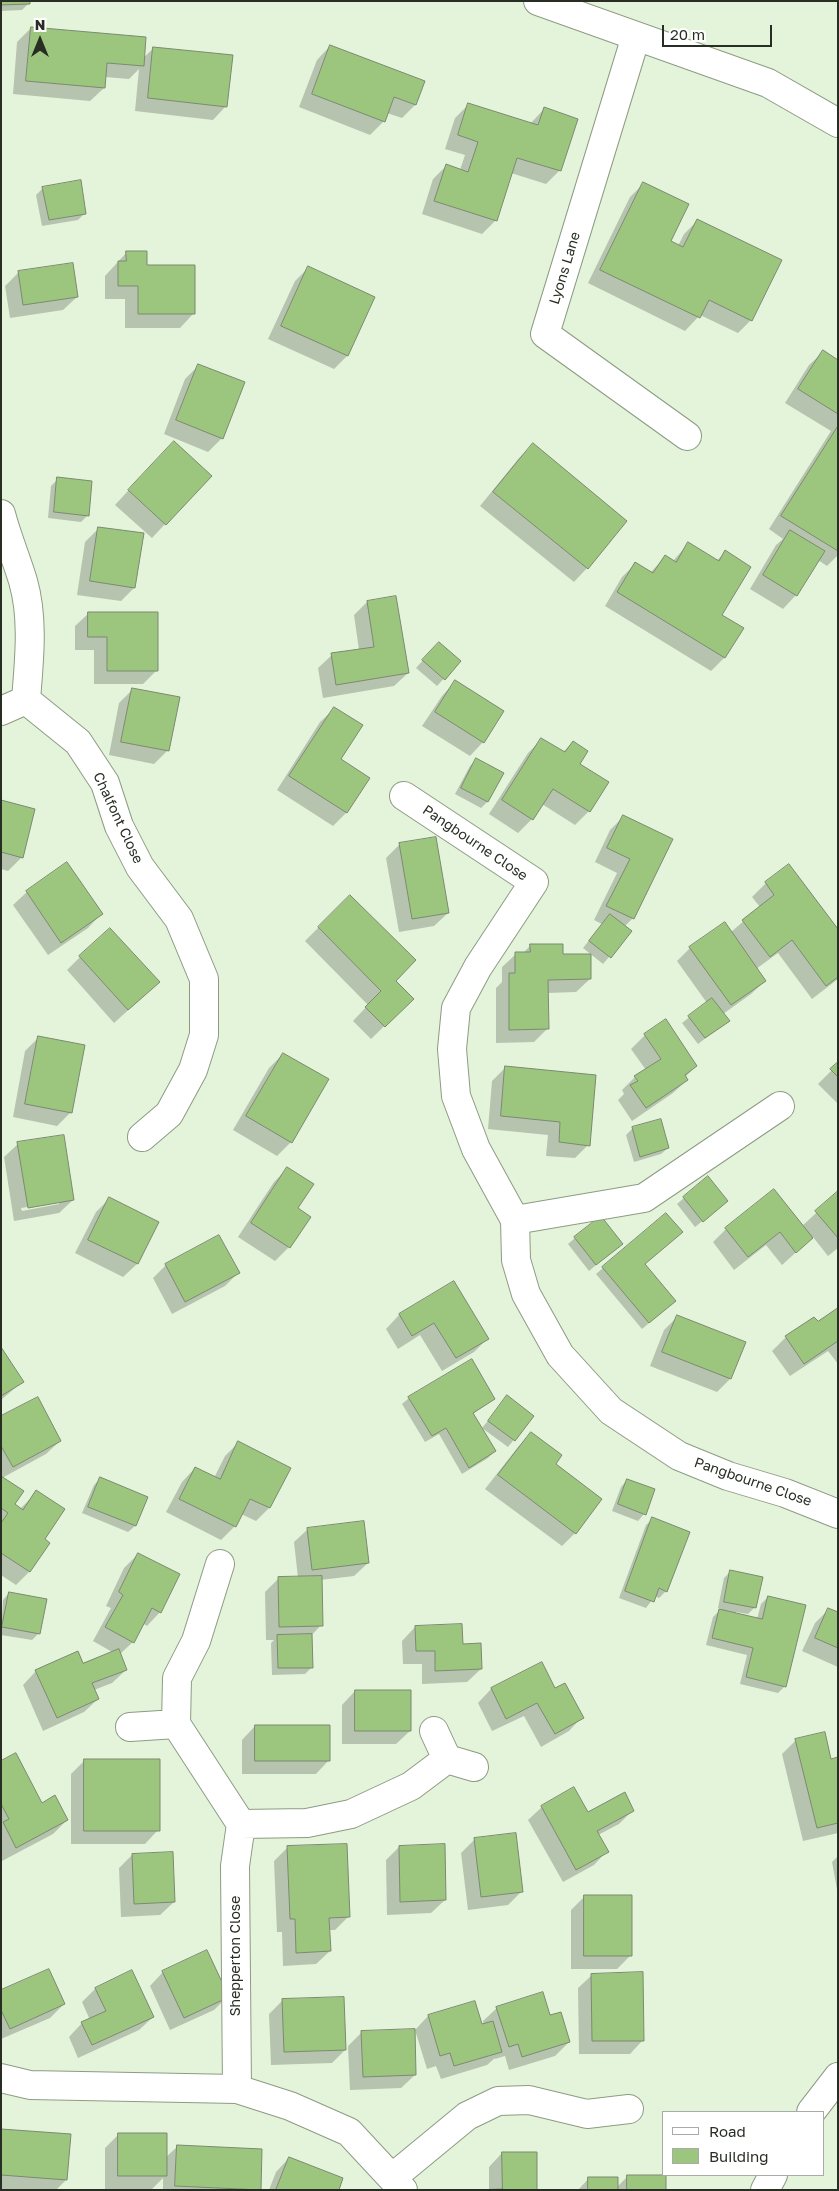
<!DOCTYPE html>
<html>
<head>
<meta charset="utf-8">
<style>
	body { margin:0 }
	#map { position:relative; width:839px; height:2191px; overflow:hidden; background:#e4f4da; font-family:"Golos Text",sans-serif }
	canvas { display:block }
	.frame { position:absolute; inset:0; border:2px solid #282e24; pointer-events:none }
	.legend { position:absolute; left:662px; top:2111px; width:162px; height:65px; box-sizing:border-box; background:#fff; border:1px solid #a9aba7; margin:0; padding:6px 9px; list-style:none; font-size:15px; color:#282e24 }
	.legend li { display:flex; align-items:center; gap:10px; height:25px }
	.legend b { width:25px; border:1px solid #a9aba7 }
	.north { position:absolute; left:15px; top:15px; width:50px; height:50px; -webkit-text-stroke:4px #fff; paint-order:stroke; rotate:0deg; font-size:14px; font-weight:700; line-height:20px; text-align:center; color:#282e24 }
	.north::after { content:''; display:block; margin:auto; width:18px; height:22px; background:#282e24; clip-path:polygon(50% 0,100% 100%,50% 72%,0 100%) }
	.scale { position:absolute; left:662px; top:25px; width:110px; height:22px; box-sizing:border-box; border:2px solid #282e24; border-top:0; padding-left:6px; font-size:15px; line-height:18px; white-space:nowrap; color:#282e24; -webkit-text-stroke:4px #fff; paint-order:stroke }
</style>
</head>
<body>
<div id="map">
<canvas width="839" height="2191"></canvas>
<div class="frame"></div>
<ul class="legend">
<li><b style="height:6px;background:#fff"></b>Road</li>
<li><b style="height:14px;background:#9cc67e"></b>Building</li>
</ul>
<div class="north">N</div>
<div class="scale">20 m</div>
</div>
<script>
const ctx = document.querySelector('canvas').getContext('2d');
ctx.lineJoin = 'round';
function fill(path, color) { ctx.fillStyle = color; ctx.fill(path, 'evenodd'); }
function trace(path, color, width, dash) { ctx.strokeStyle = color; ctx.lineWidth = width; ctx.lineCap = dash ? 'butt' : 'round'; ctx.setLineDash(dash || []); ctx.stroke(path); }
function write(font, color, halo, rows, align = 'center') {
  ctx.font = font + ' "Golos Text",sans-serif'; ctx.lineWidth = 4; ctx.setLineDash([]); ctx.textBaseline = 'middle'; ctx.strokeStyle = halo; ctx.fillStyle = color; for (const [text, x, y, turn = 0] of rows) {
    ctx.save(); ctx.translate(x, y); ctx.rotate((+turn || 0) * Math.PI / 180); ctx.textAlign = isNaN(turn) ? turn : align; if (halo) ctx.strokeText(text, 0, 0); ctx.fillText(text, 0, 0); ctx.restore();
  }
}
const shadow = new Path2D(`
	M1 1 29 3 22 10 1 11Z
	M31 28 143 58 154 48 226 106 213 120 135 111 139 69 129 79 105 77 104 88 90 101 13 94 17 42Z
	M330 46 415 105 402 118 387 113 384 121 370 135 299 107 317 60Z
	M469 104 530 124 544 109 560 170 546 184 511 173 496 220 482 234 422 214 433 179 446 166 460 170 465 155 445 149 455 118Z
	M644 183 669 242 678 246 684 234 697 221 751 320 738 333 700 315 685 331 588 283 630 197Z
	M43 188 85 213 78 220 42 226 36 195Z
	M127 252 146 266 193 314 180 328H125V299H105V276Z
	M308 268 347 356 334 369 268 339 295 281Z
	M18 273 77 297 63 310 10 318 5 286Z
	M823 352 838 361V555L827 566 818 560 796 595 783 609 750 589 776 545 783 539 769 529 831 431 785 403 809 365Z
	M199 365 222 438 208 452 164 434 185 379Z
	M533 445 587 568 574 582 480 506 519 458Z
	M160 456 210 476 152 538 115 505Z
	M58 479 88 515 81 522 48 518 51 486Z
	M99 528 134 588 121 601 77 595 85 542Z
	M688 544 716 561 726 552 720 615 742 629 724 658 711 671 605 606 622 577 635 564 650 573 665 557 672 562Z
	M367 602 408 673 394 686 323 698 318 668 332 655 359 650 354 615Z
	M89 613 157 670 143 684H94V650H75V626Z
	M432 650 459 662 437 686 416 668Z
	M455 682 483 742 470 756 422 726 442 696Z
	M133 689 167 751 154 764 109 755 119 703Z
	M334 709 339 760 368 778 346 813 333 826 277 790 320 722Z
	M542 739 563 752 573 742 578 765 607 782 589 811 575 825 542 804 532 819 518 833 489 814 528 753Z
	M476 760 487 802 481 808 455 794 470 766Z
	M1 801 22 857 8 871 1 869Z
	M624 816 671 840 633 918 624 927 630 932 603 964 583 948 602 924 594 920 617 873 595 862 610 830Z
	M400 844 448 913 434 926 399 932 386 858Z
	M766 883 838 931V979L812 999 778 953 756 969 765 981 751 994 723 1014 728 1021 698 1044 682 1023 707 1003 677 961 690 948 731 932 760 907 752 897Z
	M27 892 101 914 88 928 48 955 13 905Z
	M350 896 394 981 412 999 371 1039 353 1021 368 1005 305 941Z
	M530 946 562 955 590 979 576 992 547 993V1029L534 1042 496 1043V988L502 982V967L516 954H522Z
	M80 957 145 995 114 1023 67 970Z
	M645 1035 696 1066 685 1077 687 1080 673 1093 632 1121 618 1100 624 1094 622 1090 635 1077 646 1070 631 1049Z
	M39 1037 71 1112 57 1126 13 1117 25 1051Z
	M283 1054 291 1142 277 1156 233 1130 269 1068Z
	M838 1064V1104L818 1084Z
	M506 1067 588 1145 575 1158 546 1156 548 1135 488 1129 492 1081Z
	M633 1128 668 1148 661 1154 634 1162 626 1135Z
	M18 1144 73 1200 59 1213 14 1221 4 1157ZM59 1202V1204L22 1211 21 1208Z
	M287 1169 296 1209 309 1217 289 1247 275 1261 238 1237 274 1182Z
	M838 1193V1248L828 1256 813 1237 782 1265 766 1245 734 1270 713 1242 726 1229 802 1226Z
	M110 1198 157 1222 137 1264 123 1277 75 1253 96 1212Z
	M684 1198 720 1207 695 1227 677 1204Z
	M575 1238 614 1250 589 1271 568 1244Z
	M644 1264 667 1308 642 1329 596 1274 603 1268Z
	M166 1265 238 1273 225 1286 172 1314 153 1278Z
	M454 1283 488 1338 474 1352 442 1371 420 1335 398 1349 386 1329 399 1315Z
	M838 1309V1364L828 1351 790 1376 772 1351 786 1337 814 1318 817 1323Z
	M677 1317 730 1379 717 1392 650 1366 664 1330Z
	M1 1349 22 1382 1 1400Z
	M507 1397 533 1416 508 1447 482 1428Z
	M409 1398 494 1399 473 1414 495 1451 488 1458 462 1474 439 1434 425 1442 402 1404Z
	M1 1417 60 1441 46 1454 2 1478 13 1504 20 1509 37 1492 43 1540 48 1543 29 1572 16 1585 1 1575Z
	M531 1433 554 1464 575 1533 562 1546 485 1489 518 1447Z
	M238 1443 269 1508 256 1521 241 1514 235 1526 221 1540 166 1512 182 1482 195 1468 214 1478 225 1456Z
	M100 1479 146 1497 135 1526 128 1532 82 1513 94 1485Z
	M627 1480 644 1514 638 1521 612 1511 621 1487Z
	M653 1519 666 1591 659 1598 655 1596 646 1608 619 1598 646 1525Z
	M308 1529 368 1563 354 1576 320 1580 321 1625 311 1636 312 1667 305 1674 272 1675 271 1643 274 1640H266L265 1592 279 1578H298L294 1542Z
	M138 1554 160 1612 147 1626 142 1623 133 1642 120 1654 126 1670 112 1683 94 1690 98 1699 84 1712 43 1731 23 1685 36 1671 83 1664 114 1653 93 1641 111 1608 106 1606 124 1568Z
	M731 1571 755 1607 748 1614 736 1612V1614L757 1619 761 1604 768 1597 785 1686 778 1693 740 1684 747 1655 706 1645 713 1617 721 1609 718 1608 724 1578Z
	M9 1593 39 1633 32 1640 1 1635 3 1600Z
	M828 1610 838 1614V1667L802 1651 815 1623Z
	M415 1627 462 1646 481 1669 467 1682 422 1684V1664H403L402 1641Z
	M541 1664 554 1690 582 1717 569 1731 541 1747 524 1716 492 1731 478 1703 491 1689Z
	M355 1691 410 1731 396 1744H342V1705Z
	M255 1726 329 1760 316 1774H242V1740Z
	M796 1740 830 1760 838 1758V1833L803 1841 782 1754Z
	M84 1761 158 1830 145 1844H71V1774Z
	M1 1762 41 1804 67 1820 53 1834 2 1861Z
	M542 1807 587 1814 633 1810 619 1824 598 1835 607 1851 594 1865 563 1882 528 1820Z
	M475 1839 522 1891 508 1905 468 1910 461 1853Z
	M288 1847 349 1916 335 1930H329L330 1951 316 1964 283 1966 282 1932H277L274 1861Z
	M399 1847 445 1900 431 1913 387 1915 386 1860Z
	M132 1855 174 1902 160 1915 121 1917 119 1868Z
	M838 1856V1895L832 1862Z
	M585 1896 630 1956 617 1969H571V1910Z
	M131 1972 153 2017 139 2030 78 2058 69 2037 82 2023 90 2020 82 2002 95 1989Z
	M163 1972 227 1997 214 2010 170 2030 150 1986Z
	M592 1975 643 2040 630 2054H579L578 1988Z
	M1 1991 64 2004 50 2018 1 2039Z
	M283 2000 345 2050 332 2063 271 2065 269 2014Z
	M474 2003 481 2025H484L483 2021 497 2008 549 2017 569 2042 555 2056 509 2070 505 2056 495 2059V2058L487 2065 441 2079 436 2066 427 2069 415 2030 428 2016Z
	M362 2032 415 2075 401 2088 350 2090 348 2046Z
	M1 2130 66 2180 56 2190 1 2189Z
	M118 2135 165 2158 178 2146 260 2190H163V2178L152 2189H105V2148Z
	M502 2153 536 2190H489V2167Z
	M289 2158 337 2190H269L276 2172Z
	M628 2176 665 2190H578L589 2178 616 2188Z`);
const building = new Path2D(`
	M1 1H30V4L1 5Z
	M31 27 146 37 144 66 107 63 105 88 26 81Z
	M330 45 425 81 416 105 394 97 385 122 312 94Z
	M153 47 233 55 227 107 148 98Z
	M468 103 538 125 544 107 578 119 561 171 517 158 497 221 434 201 446 164 468 172 478 142 458 135Z
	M81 180 86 214 49 220 42 187Z
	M643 182 689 204 671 241 683 247 697 219 782 260 752 321 709 300 700 318 600 270Z
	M126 251H147V265H195V314H138V286H118V261H126Z
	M73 263 78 297 23 305 18 271Z
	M308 266 375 297 348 356 281 326Z
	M823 350 838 360V414L798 389Z
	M198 364 245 382 223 439 176 420Z
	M838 426V551L781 516Z
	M174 441 212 476 166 525 128 490Z
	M533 443 627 521 588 569 493 492Z
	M57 477 92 481 89 516 54 512Z
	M98 527 144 533 135 588 90 581Z
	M790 530 825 551 797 596 763 575Z
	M688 542 719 561 725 550 751 567 722 615 744 628 725 658 617 592 635 562 653 573 665 555 676 562Z
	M396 596 409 673 336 685 331 653 374 647 367 601Z
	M88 612H158V671H107V637H88Z
	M439 642 461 661 445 680 422 660Z
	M455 680 504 711 484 743 435 712Z
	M132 688 180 697 169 751 121 742Z
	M334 707 363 725 341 759 370 778 347 813 289 776Z
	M541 738 565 752 573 741 588 751 580 764 609 782 590 812 553 789 533 820 502 800Z
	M476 758 504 773 488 802 461 788Z
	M1 800 35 809 23 858 1 852Z
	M623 815 673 839 634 919 606 906 630 859 607 848Z
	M436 837 449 913 412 919 399 843Z
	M67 862 103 914 61 943 26 891Z
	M789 864 838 929V977L826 986 792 940 770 957 742 920 774 895 765 882Z
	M350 895 416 960 396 981 414 999 385 1027 365 1007 381 991 318 927Z
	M610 914 632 931 611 958 589 941Z
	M725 922 766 981 731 1005 689 947Z
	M110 928 160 982 128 1010 79 956Z
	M530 944H563V954H591V979L548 980 549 1029 509 1030V973H515V952H530Z
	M712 998 730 1021 705 1038 688 1016Z
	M666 1019 697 1066 685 1075 688 1080 646 1108 630 1085 638 1081 634 1076 661 1059 644 1034Z
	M38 1036 85 1045 72 1113 25 1104Z
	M283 1053 329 1079 292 1143 246 1116Z
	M838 1062V1077L830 1069Z
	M505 1066 596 1075 590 1146 559 1142 560 1122 501 1116Z
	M661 1119 669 1148 640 1157 632 1127Z
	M64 1135 74 1200 28 1208 17 1142Z
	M287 1167 314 1184 298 1208 311 1217 290 1248 251 1223Z
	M708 1176 728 1201 703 1222 683 1197Z
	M774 1189 813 1238 796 1253 780 1232 748 1257 725 1228Z
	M838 1191V1238L815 1211Z
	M109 1197 159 1222 138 1264 88 1240Z
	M666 1213 683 1232 645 1264 676 1301 649 1323 602 1267Z
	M601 1216 623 1244 596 1265 574 1237Z
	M219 1235 240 1273 185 1302 165 1264Z
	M454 1281 489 1339 456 1358 434 1323 412 1336 399 1314Z
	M838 1308V1341L804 1364 785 1336 814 1317 818 1321Z
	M677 1315 746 1342 731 1379 662 1352Z
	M1 1347 24 1382 1 1396Z
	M472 1359 495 1399 473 1413 496 1451 469 1468 446 1428 432 1436 408 1397Z
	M507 1395 534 1416 515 1441 488 1421Z
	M38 1397 61 1441 13 1467 1 1446V1416Z
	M531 1432 562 1455 556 1464 602 1499 576 1534 498 1475Z
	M238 1441 291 1468 270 1508 250 1499 236 1527 179 1499 195 1467 220 1479Z
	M1 1476 24 1491 15 1504 23 1510 36 1490 65 1509 45 1539 50 1543 30 1572 1 1553V1523L8 1513 1 1508Z
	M100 1477 148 1497 136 1526 88 1507Z
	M627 1479 655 1489 646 1515 618 1504Z
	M652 1517 690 1532 667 1592 659 1588 654 1602 625 1591Z
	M364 1521 369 1563 312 1570 307 1528Z
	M138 1553 180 1574 161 1613 152 1608 134 1643 105 1627 123 1595 119 1592Z
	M730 1570 763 1577 756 1608 724 1602Z
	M322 1576 323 1626 279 1627 278 1577Z
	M9 1592 47 1599 40 1634 2 1627Z
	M768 1596 806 1605 786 1687 746 1677 753 1648 712 1638 719 1609 762 1619Z
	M828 1608 838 1612V1648L815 1638Z
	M462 1624 463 1644 481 1643 482 1669 435 1671V1651H416L415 1626Z
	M312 1634 313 1668H278L277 1635Z
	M119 1649 127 1670 92 1683 99 1699 57 1718 35 1670 78 1651 83 1663Z
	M542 1662 555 1688 565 1683 584 1718 555 1734 537 1703 506 1719 491 1688Z
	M355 1690H411V1731H355Z
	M255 1725H330V1761H255Z
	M825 1732 831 1759 838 1757V1823L817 1828 795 1739Z
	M16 1753 42 1803 55 1795 68 1820 16 1848 3 1822 9 1819 1 1804V1761Z
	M84 1759H160V1831H84Z
	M574 1787 588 1812 625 1792 634 1811 597 1831 609 1852 576 1870 541 1806Z
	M516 1833 523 1892 481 1897 474 1838Z
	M347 1844 350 1917 329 1918 331 1951 296 1953 295 1919H290L287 1846Z
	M445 1844 446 1900 400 1902 399 1846Z
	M173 1852 175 1902 134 1904 132 1854Z
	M584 1895H632V1956H584Z
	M207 1950 229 1997 184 2018 162 1971Z
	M49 1969 65 2004 10 2029 1 2010V1990Z
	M132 1970 154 2017 92 2045 81 2022 106 2011 95 1988Z
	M643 1972 644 2041H592L591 1974Z
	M543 1992 550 2015 561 2012 570 2042 522 2057 518 2044 509 2047 496 2007Z
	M344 1997 346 2050 284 2052 282 1999Z
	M475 2001 482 2024 493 2021 502 2052 454 2066 450 2053 440 2056 428 2015Z
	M415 2029 416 2075 363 2077 361 2031Z
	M1 2129 71 2134 67 2180 1 2175Z
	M118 2133H167V2176H118Z
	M177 2145 262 2149 261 2190 175 2186Z
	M502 2152H537V2190H474L502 2189Z
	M289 2157 343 2178 339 2190H276Z
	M627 2175H666V2190H627Z
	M588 2177H618V2190H588Z`);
const street = new Path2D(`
	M538 1 768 83 838 123
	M636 36 545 334 687 436
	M1 514C7 537 16 558 23 581 34 619 29 661 26 700L78 742 105 783 119 826 140 867 179 919 204 979V1035L193 1070 169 1114 142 1137
	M1 711 26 700
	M404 796 534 882 478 967 456 1008 452 1049 456 1096 476 1149 515 1220 516 1260 526 1294 560 1355 611 1411 679 1456 728 1476 785 1493 838 1514
	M515 1220 644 1198 780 1106
	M220 1564 196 1641 177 1678 176 1724 241 1824 235 1866 237 2089
	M130 1727 176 1724
	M434 1731 447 1759 474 1767
	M241 1824 307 1823 351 1814 411 1786 447 1759
	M1 2078 30 2085 237 2089 290 2106 349 2132 403 2190
	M393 2177 467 2116 498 2101 529 2100 587 2114 629 2109`);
const secondary = new Path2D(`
	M811 2112 838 2077
	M765 2190 773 2175`);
const streetNames = [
	["Lyons Lane",565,268,-73],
	["Chalfont Close",118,818,65],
	["Pangbourne Close",475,843,34],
	["Pangbourne Close",753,1482,19],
	["Shepperton Close",236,1956,-90]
];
fill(shadow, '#0003');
fill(building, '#9cc67e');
trace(building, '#7b8971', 1);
trace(street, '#8d9b83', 30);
trace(secondary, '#8d9b83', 30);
trace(street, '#fff', 28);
trace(secondary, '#fff', 28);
write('14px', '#282e24', '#fff', streetNames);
</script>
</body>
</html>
